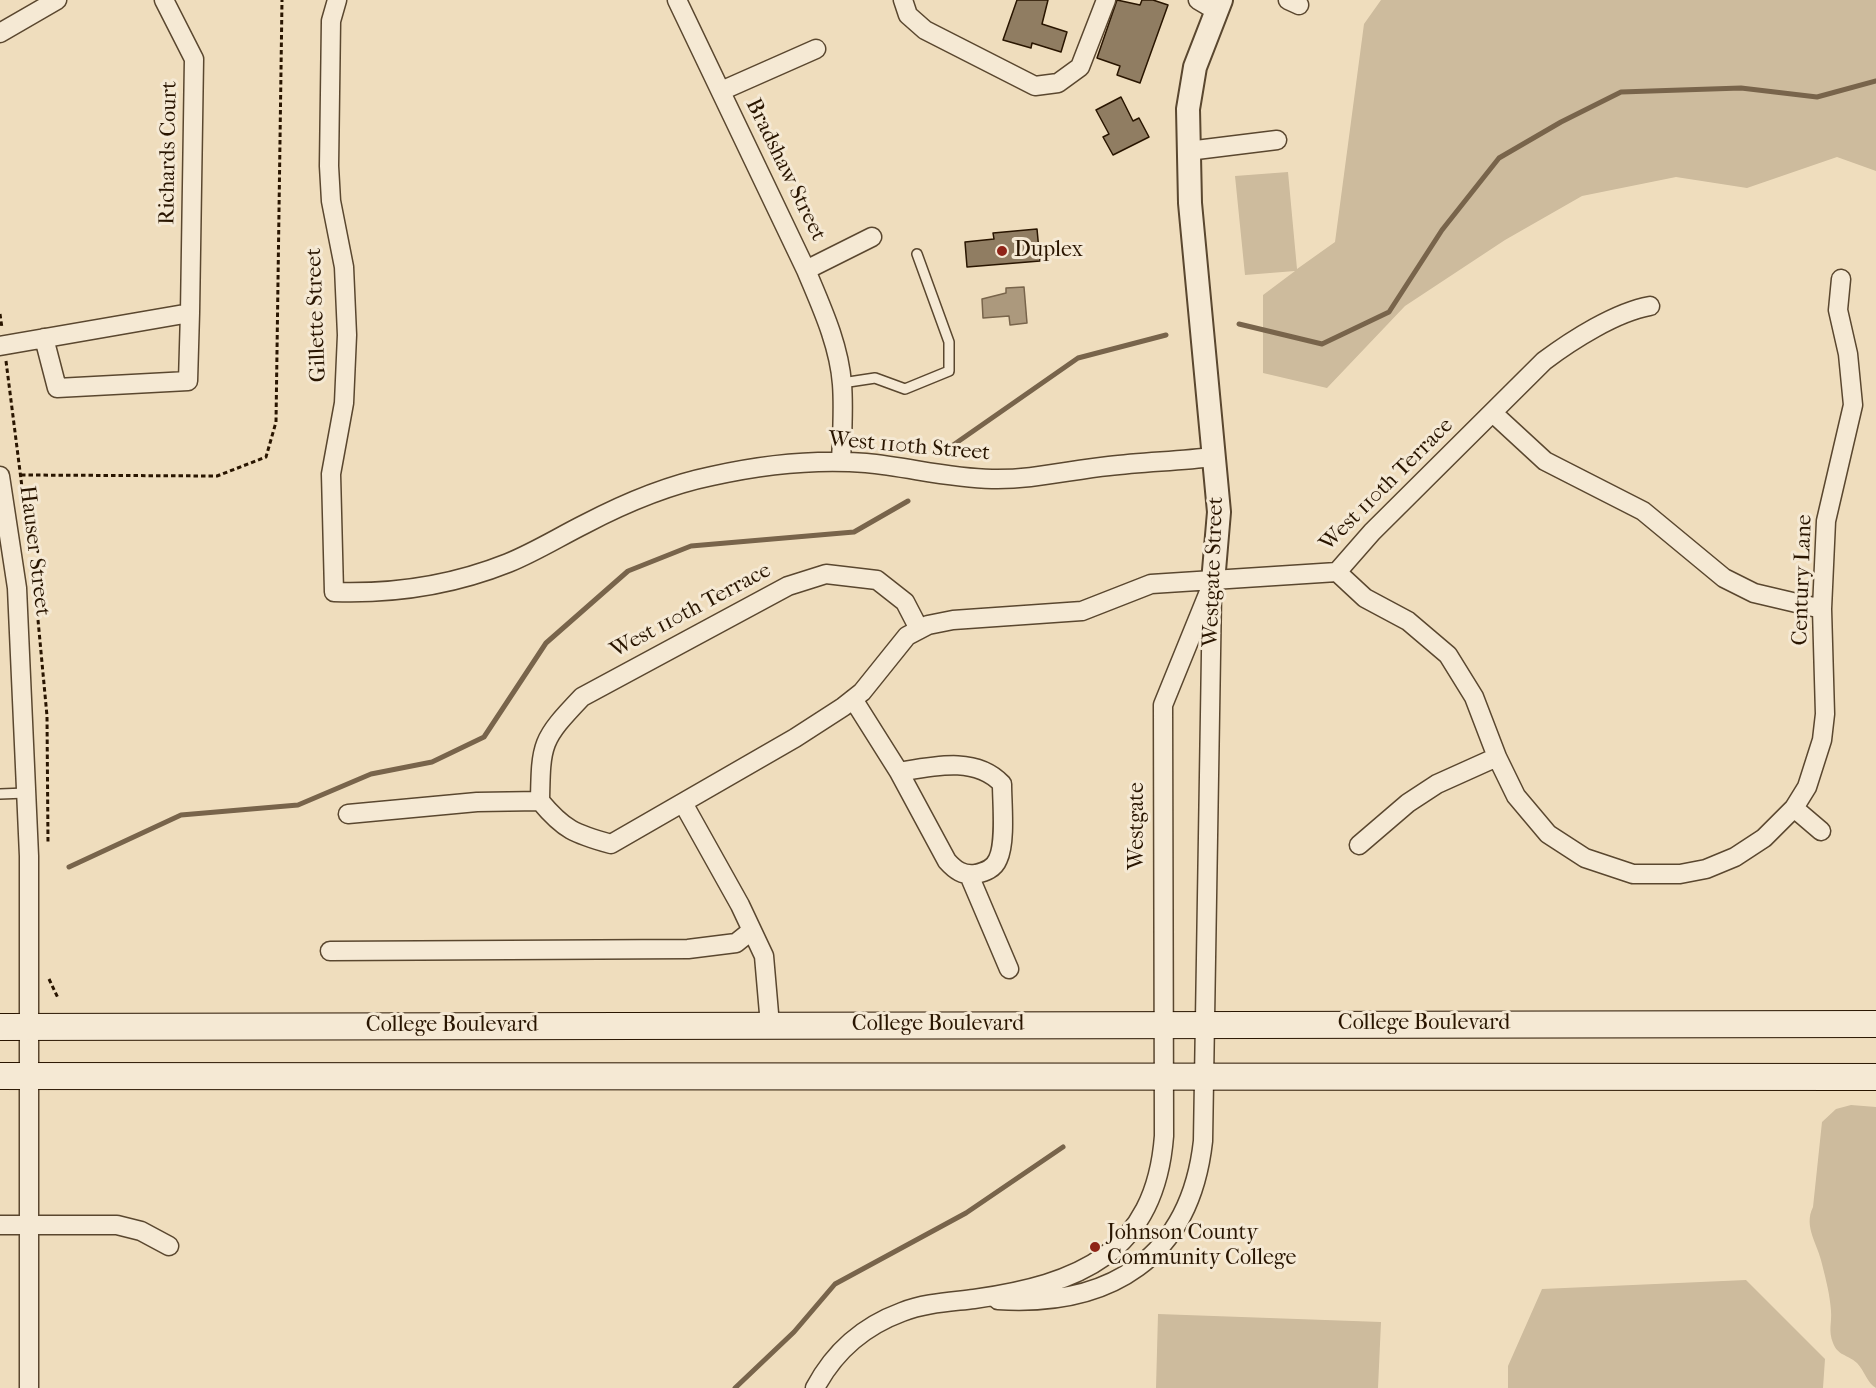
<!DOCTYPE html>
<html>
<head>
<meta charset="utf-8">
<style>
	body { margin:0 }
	canvas { display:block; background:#efddbd }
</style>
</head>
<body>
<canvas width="1876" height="1388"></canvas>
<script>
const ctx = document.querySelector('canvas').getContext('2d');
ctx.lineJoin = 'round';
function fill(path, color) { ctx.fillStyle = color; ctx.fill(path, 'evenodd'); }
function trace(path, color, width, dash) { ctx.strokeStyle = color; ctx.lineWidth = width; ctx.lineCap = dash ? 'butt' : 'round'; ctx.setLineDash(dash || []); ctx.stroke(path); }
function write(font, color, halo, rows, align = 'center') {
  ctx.font = font + ' "IM FELL French Canon",serif'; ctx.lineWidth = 6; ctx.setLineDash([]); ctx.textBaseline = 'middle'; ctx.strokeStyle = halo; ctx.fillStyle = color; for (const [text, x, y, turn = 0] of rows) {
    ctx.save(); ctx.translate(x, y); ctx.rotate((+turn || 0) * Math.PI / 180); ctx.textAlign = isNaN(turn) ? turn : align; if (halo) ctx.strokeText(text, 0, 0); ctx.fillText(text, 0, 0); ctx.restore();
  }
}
const green = new Path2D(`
	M1381 0H1876V171L1837 157 1747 188 1676 177 1582 196 1505 240 1405 306 1327 388 1263 373V295L1295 271 1245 275 1235 176 1288 172 1297 269 1335 242 1364 24Z
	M1851 1105 1876 1107V1388C1868 1384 1864 1370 1857 1363 1847 1354 1838 1356 1833 1343 1828 1330 1832 1323 1831 1311 1830 1295 1826 1280 1822 1264 1818 1244 1803 1227 1813 1207L1822 1122 1836 1109Z
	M1746 1280 1825 1359 1823 1388H1508V1366L1542 1289Z
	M1158 1314 1381 1322 1378 1388H1156Z`);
const water = new Path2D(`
	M1024 287 1027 323 1010 325 1009 316 983 318 982 299 1006 293V288Z`);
const stream = new Path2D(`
	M1239 324 1322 344 1389 312 1442 230 1499 158 1561 122 1621 92 1741 88 1817 97 1876 81
	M946 450 1078 358 1166 335
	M69 867 181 815 298 805 371 774 432 762 484 737 546 643 628 571 691 546 854 532 908 501
	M735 1388 794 1332 835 1284 966 1213 1063 1147`);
const building = new Path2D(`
	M1017 0H1048L1042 24 1067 32 1061 52 1032 43 1031 48 1003 40Z
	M1117 0 1140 5 1142 0H1153L1168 5 1140 83 1117 75 1120 66 1097 58Z
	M1121 97 1133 121 1139 118 1149 137 1113 155 1103 137 1109 134 1096 110Z
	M1037 229 1040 261 967 267 965 242 994 239 993 233Z`);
const path = new Path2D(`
	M0 314 2 328
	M6 361 24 503
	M21 475 217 476 266 457 276 422 282 0
	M38 620 47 716 48 844
	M49 979 58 998`);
const service = new Path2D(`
	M842 383 875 378 905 389 949 371V342L917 254
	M0 794 26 793`);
const minor = new Path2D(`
	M337 0 331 21 329 166 331 201 344 267 347 335 344 403 331 474 334 592C393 594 453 585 508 563 535 552 559 537 585 524 625 503 668 485 712 476 761 465 815 459 866 463 908 467 949 478 992 479 1032 480 1070 470 1109 466 1144 462 1179 461 1213 457
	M677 0 806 270C821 306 839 344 842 384 844 410 842 436 841 462
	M903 0 908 15 925 30 1035 86 1058 83 1080 67 1106 0
	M1198 0 1215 10
	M1288 0 1299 5
	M0 33 57 0
	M721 91 816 49
	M1188 151 1277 140
	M806 270 872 237
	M44 338 57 388 188 381 190 313
	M0 346 190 313 194 59 164 0
	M1494 414 1545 461 1643 511 1724 578 1754 593 1822 609
	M0 476 17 588 29 856V1388
	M1337 572 1365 598 1408 621 1448 655 1474 697 1497 757 1516 796 1548 834 1585 858 1633 874H1680L1706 869 1735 857 1764 838 1794 808 1807 787 1822 740 1825 714 1822 609 1826 521 1853 405 1848 354 1838 310 1841 279
	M919 629 905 602 877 580 826 574 788 586 582 697C541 740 541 743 540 801 564 830 575 834 611 844L795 738 843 707 862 692 907 636 928 625 953 620 1082 611 1151 584 1337 572 1372 532 1544 361C1572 340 1616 312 1650 306
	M853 699 899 772C934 766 976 756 1002 784 1002 803 1006 842 998 859 994 869 985 872 976 874 963 876 955 870 947 861L899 772
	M683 803 740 905 764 956 770 1025
	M1794 808 1821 831
	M348 814 477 802 540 801
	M1359 845 1408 803 1437 784 1497 757
	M969 875 1009 969
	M330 951 688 949 736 943 751 931
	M0 1225H117L141 1231 169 1246
	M998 1300C1110 1307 1190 1258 1203 1141L1212 593
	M815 1388C834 1352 864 1326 902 1312 925 1303 950 1302 974 1299 1078 1284 1155 1254 1164 1136L1163 705 1213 582`);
const tertiary = new Path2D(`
	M1213 582 1219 512 1190 203 1188 109 1195 67 1221 0`);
const secondary = new Path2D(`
	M0 1027 1876 1024
	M0 1076 1876 1077`);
const markers = [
	[1002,251,6,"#8f2418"],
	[1095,1247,6,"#8f2418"]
];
const streetNames = [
	["Richards Court",169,153,-89],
	["Bradshaw Street",785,170,64],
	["Gillette Street",317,315,-92],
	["West 110th Street",909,447,5],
	["West 110th Terrace",1387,485,-45],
	["Hauser Street",34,551,83],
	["Westgate Street",1214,572,-88],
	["Century Lane",1803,580,-88],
	["West 110th Terrace",691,611,-28],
	["Westgate",1138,826,-90],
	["College Boulevard",1424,1024],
	["College Boulevard",938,1025],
	["College Boulevard",452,1026]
];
const poiNames = [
	["Duplex",1014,251],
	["Johnson County",1107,1234],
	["Community College",1107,1259]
];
fill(green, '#cdbb9d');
fill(water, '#ac997d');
trace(water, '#78644b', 1.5);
trace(stream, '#78644b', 5);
fill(building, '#907d62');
trace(building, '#291500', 1.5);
trace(service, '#5a472f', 12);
trace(minor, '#5a472f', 21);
trace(tertiary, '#5a472f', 26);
trace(secondary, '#291500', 28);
trace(path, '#291500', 3, [4.5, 3]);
trace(service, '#f5e9d4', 9);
trace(minor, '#f5e9d4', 18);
trace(tertiary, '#f5e9d4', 22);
trace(secondary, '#f5e9d4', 26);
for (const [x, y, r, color] of markers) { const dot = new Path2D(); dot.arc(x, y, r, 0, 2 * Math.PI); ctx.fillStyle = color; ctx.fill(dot); trace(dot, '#f5e9d4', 2); }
write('22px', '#291500', '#f5e9d4', streetNames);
write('22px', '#291500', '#f5e9d4', poiNames, 'left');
</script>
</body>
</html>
